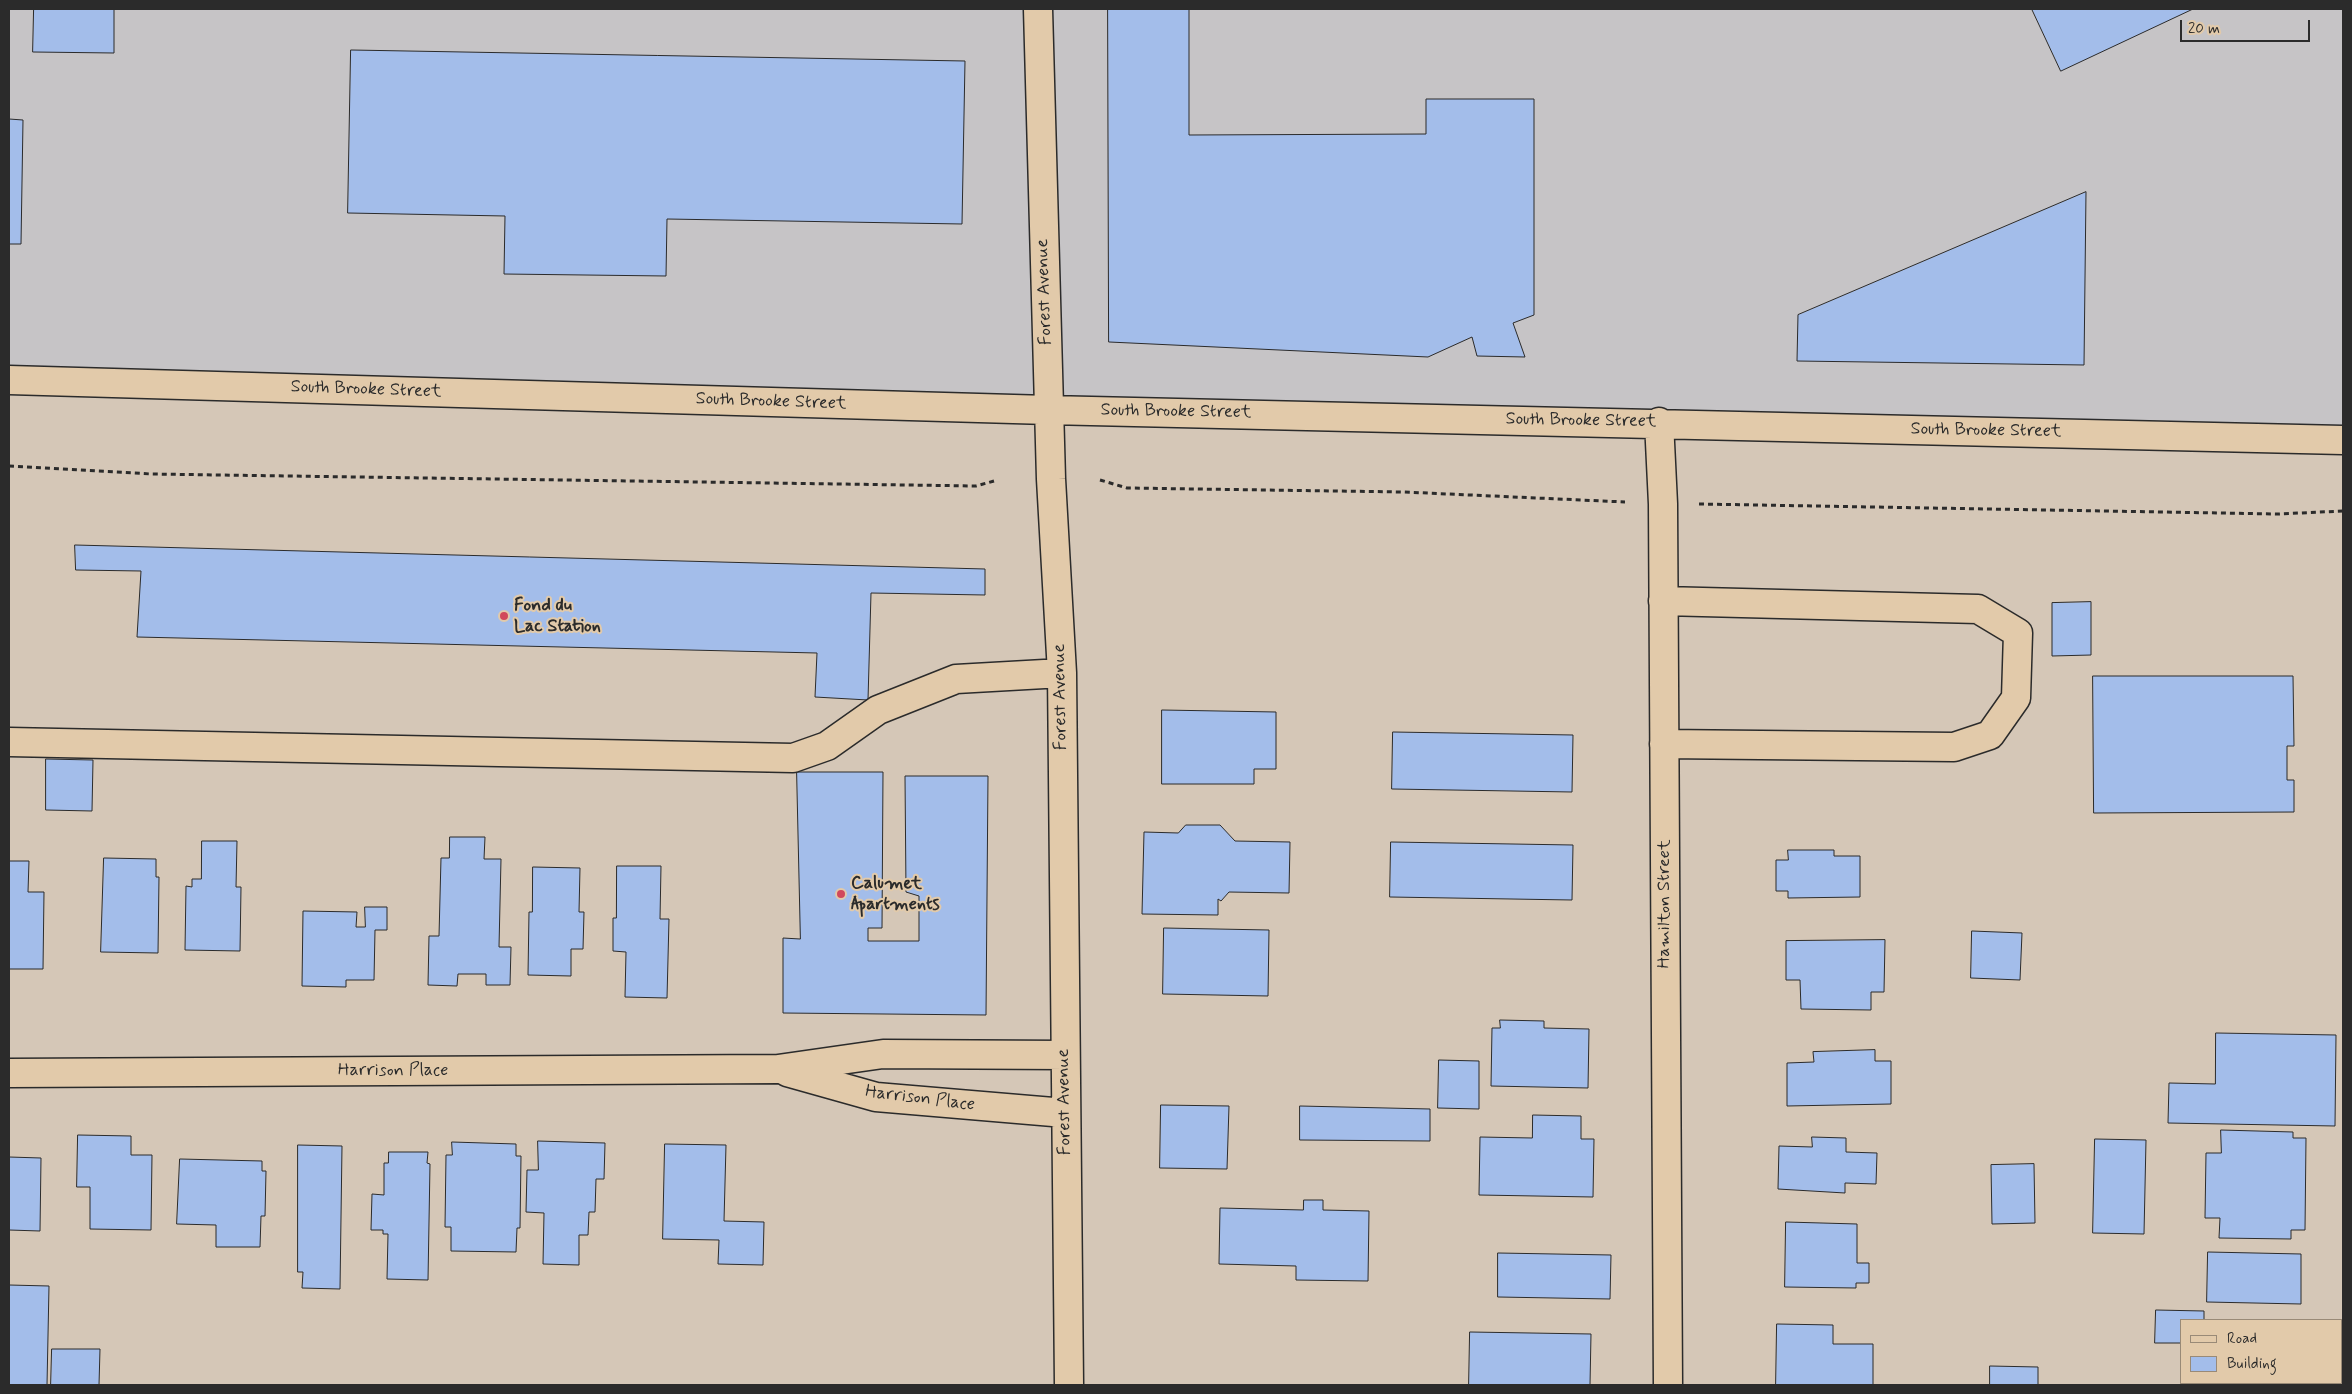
<!DOCTYPE html>
<html>
<head>
<meta charset="utf-8">
<style>
	body { margin:0 }
	#map { position:relative; width:2352px; height:1394px; overflow:hidden; background:#d5c7b7; font-family:Mynerve,sans-serif }
	canvas { display:block }
	.frame { position:absolute; inset:0; border:10px solid #2b2b2b; pointer-events:none }
	.legend { position:absolute; left:2180px; top:1319px; width:162px; height:65px; box-sizing:border-box; background:#e2caaa; border:1px solid #998a77; margin:0; padding:6px 9px; list-style:none; font-size:15px; color:#2b2b2b }
	.legend li { display:flex; align-items:center; gap:10px; height:25px }
	.legend b { width:25px; border:1px solid #998a77 }
	.scale { position:absolute; left:2180px; top:20px; width:130px; height:22px; box-sizing:border-box; border:2px solid #2b2b2b; border-top:0; padding-left:6px; font-size:15px; line-height:18px; white-space:nowrap; color:#2b2b2b; -webkit-text-stroke:4px #e2caaa; paint-order:stroke }
</style>
</head>
<body>
<div id="map">
<canvas width="2352" height="1394"></canvas>
<div class="frame"></div>
<ul class="legend">
<li><b style="height:6px;background:#e2caaa"></b>Road</li>
<li><b style="height:14px;background:#a3bdea"></b>Building</li>
</ul>
<div class="scale">20 m</div>
</div>
<script>
const ctx = document.querySelector('canvas').getContext('2d');
ctx.lineJoin = 'round';
function fill(path, color) { ctx.fillStyle = color; ctx.fill(path, 'evenodd'); }
function trace(path, color, width, dash) { ctx.strokeStyle = color; ctx.lineWidth = width; ctx.lineCap = dash ? 'butt' : 'round'; ctx.setLineDash(dash || []); ctx.stroke(path); }
function write(font, color, halo, rows, align = 'center') {
  ctx.font = font + ' Mynerve,sans-serif'; ctx.lineWidth = 4; ctx.setLineDash([]); ctx.textBaseline = 'middle'; ctx.strokeStyle = halo; ctx.fillStyle = color; for (const [text, x, y, turn = 0] of rows) {
    ctx.save(); ctx.translate(x, y); ctx.rotate((+turn || 0) * Math.PI / 180); ctx.textAlign = isNaN(turn) ? turn : align; if (halo) ctx.strokeText(text, 0, 0); ctx.fillText(text, 0, 0); ctx.restore();
  }
}
const built = new Path2D(`
	M9 9H2343V440L9 380Z`);
const building = new Path2D(`
	M34 9H114V53L33 52Z
	M1108 9H1189V135L1426 134V99H1534V315L1513 323 1525 357 1477 356 1472 337 1428 357 1109 342Z
	M2032 9H2193L2061 71Z
	M351 50 965 61 962 224 667 219 666 276 504 274 505 216 348 213Z
	M9 119 23 120 21 244H9Z
	M2086 192 2084 365 1797 361 1798 315Z
	M75 545 985 569V595L871 593 868 700 815 697 817 653 137 637 141 571 76 570Z
	M2091 602V655L2052 656V603Z
	M2093 676H2293L2294 746H2287V780H2294V812L2094 813Z
	M1162 710 1276 712V769H1254V784H1162Z
	M1393 732 1573 735 1572 792 1392 789Z
	M46 759 93 760 92 811 46 810Z
	M797 772H883L882 928H868V941H919V896L906 892 905 776H988L986 1015 783 1013V938L800 939Z
	M1186 825H1220L1235 841 1290 842 1289 893 1229 892 1221 901 1218 899V915L1142 914 1144 832 1178 833Z
	M450 837H485L484 859H501L499 947H511L510 985H486V974H458L457 986 428 985 429 936H439L441 858H449Z
	M202 841H237L236 887H241L240 951 185 950 186 886 192 887V879H201Z
	M1391 842 1573 845 1572 900 1390 897Z
	M1788 850H1834V856H1860V897L1788 898V891H1776V860H1788Z
	M104 858 156 859V877H159L158 953 101 952Z
	M9 861H29L28 892H44L43 969H9Z
	M617 866H661L660 919H669L667 998 625 997 626 952 613 951V918H616Z
	M533 867 580 868 579 912H584L583 949H571V976L528 975 529 912H532Z
	M365 907H387V930H375L374 980H346V987L302 986 303 911 357 912 356 927H365Z
	M1164 928 1269 930 1268 996 1163 994Z
	M1972 931 2022 933 2020 980 1971 978Z
	M1885 940 1884 992H1871V1010L1801 1009 1800 980H1786V941Z
	M1500 1020 1544 1021V1028L1589 1029 1588 1088 1491 1086 1492 1028H1500Z
	M2216 1033 2336 1035 2335 1126 2168 1123 2169 1083 2215 1084Z
	M1875 1050V1061H1891V1104L1787 1106V1063L1814 1062 1813 1052Z
	M1439 1060 1479 1061V1109L1438 1108Z
	M1161 1105 1229 1106 1227 1169 1160 1168Z
	M1300 1106 1430 1109V1141L1300 1140Z
	M1533 1115 1581 1116V1139H1594L1593 1197 1479 1195 1480 1137 1532 1138Z
	M2221 1130 2293 1132V1138H2306L2305 1230H2291V1239L2219 1238 2220 1218H2205L2206 1153H2221Z
	M78 1135 131 1136V1155H152L151 1230 90 1229V1187H77Z
	M1812 1137 1846 1138V1152L1877 1153 1876 1184 1845 1183V1193L1778 1189 1779 1146 1812 1147Z
	M2095 1139 2146 1140 2144 1234 2093 1233Z
	M538 1141 605 1143 604 1179H596L595 1212H589L588 1235H579V1265L543 1264 544 1213 526 1212 527 1170H538Z
	M452 1142 516 1144V1156H521L520 1228H517L516 1252 451 1251V1227H445L446 1155H452Z
	M665 1144 726 1145 724 1221 764 1222 763 1265 718 1264 719 1240 663 1239Z
	M298 1145 342 1146 340 1289 302 1288 303 1272H298Z
	M389 1152H428L427 1163 430 1164 428 1280 387 1279 388 1234H383V1230H371L372 1194 384 1195V1163H388Z
	M9 1157 41 1158 40 1231 9 1230Z
	M180 1159 262 1161V1171H266L265 1216H261L260 1247H216V1225L177 1224Z
	M2034 1164 2035 1223 1992 1224 1991 1165Z
	M1304 1200H1323V1210L1369 1211 1368 1281 1296 1280V1266L1219 1264 1220 1208 1303 1210Z
	M1786 1222 1857 1224V1263H1869V1283H1856V1288L1785 1287Z
	M2208 1252 2301 1254V1304L2207 1302Z
	M1498 1253 1611 1255 1610 1299 1498 1297Z
	M9 1285 49 1286 47 1385H9Z
	M2156 1310 2204 1311V1320H2181V1343H2155Z
	M1777 1324 1833 1325V1344H1873V1385H1776Z
	M1470 1332 1591 1334 1590 1385H1469Z
	M52 1349H100L99 1385H51Z
	M1990 1366 2038 1367V1385H1990Z
	M2183 1383H2276V1385H2183Z`);
const path = new Path2D(`
	M9 466 151 474 976 486 994 481
	M1100 480 1127 488 1404 492 1625 502
	M1699 504 2278 514 2343 511`);
const minor = new Path2D(`
	M1038 9 1051 479 1062 673 1069 1385
	M9 380 1048 410 2343 440
	M1659 422 1663 504 1668 1385
	M1663 601 1978 609 2018 633 2016 698 1990 735 1954 747 1664 744
	M9 742 793 758 827 746 878 710 956 679 1062 673
	M787 1072 876 1097 1065 1113
	M9 1073 778 1069 883 1054 1065 1055`);
const markers = [
	[504,616,5,"#d1495b"],
	[841,894,5,"#d1495b"]
];
const streetNames = [
	["Forest Avenue",1045,292,-92],
	["South Brooke Street",366,390,2],
	["South Brooke Street",771,402,2],
	["South Brooke Street",1176,412,1],
	["South Brooke Street",1581,421,1],
	["South Brooke Street",1986,431,1],
	["Forest Avenue",1061,697,-91],
	["Hamilton Street",1665,904,-90],
	["Harrison Place",393,1071],
	["Harrison Place",920,1099,7],
	["Forest Avenue",1065,1102,-91]
];
const poiNames = [
	["Fond du",514,606],
	["Lac Station",514,627],
	["Calumet",851,884],
	["Apartments",851,905]
];
fill(built, '#c6c4c6');
fill(building, '#a3bdea');
trace(building, '#2b2b2b', 1);
trace(minor, '#2b2b2b', 31);
trace(path, '#2b2b2b', 3, [5, 4]);
trace(minor, '#e2caaa', 28);
for (const [x, y, r, color] of markers) { const dot = new Path2D(); dot.arc(x, y, r, 0, 2 * Math.PI); ctx.fillStyle = color; ctx.fill(dot); trace(dot, '#e2caaa', 2); }
write('18px', '#2b2b2b', '#e2caaa', streetNames);
write('bold 18px', '#2b2b2b', '#e2caaa', poiNames, 'left');
</script>
</body>
</html>
